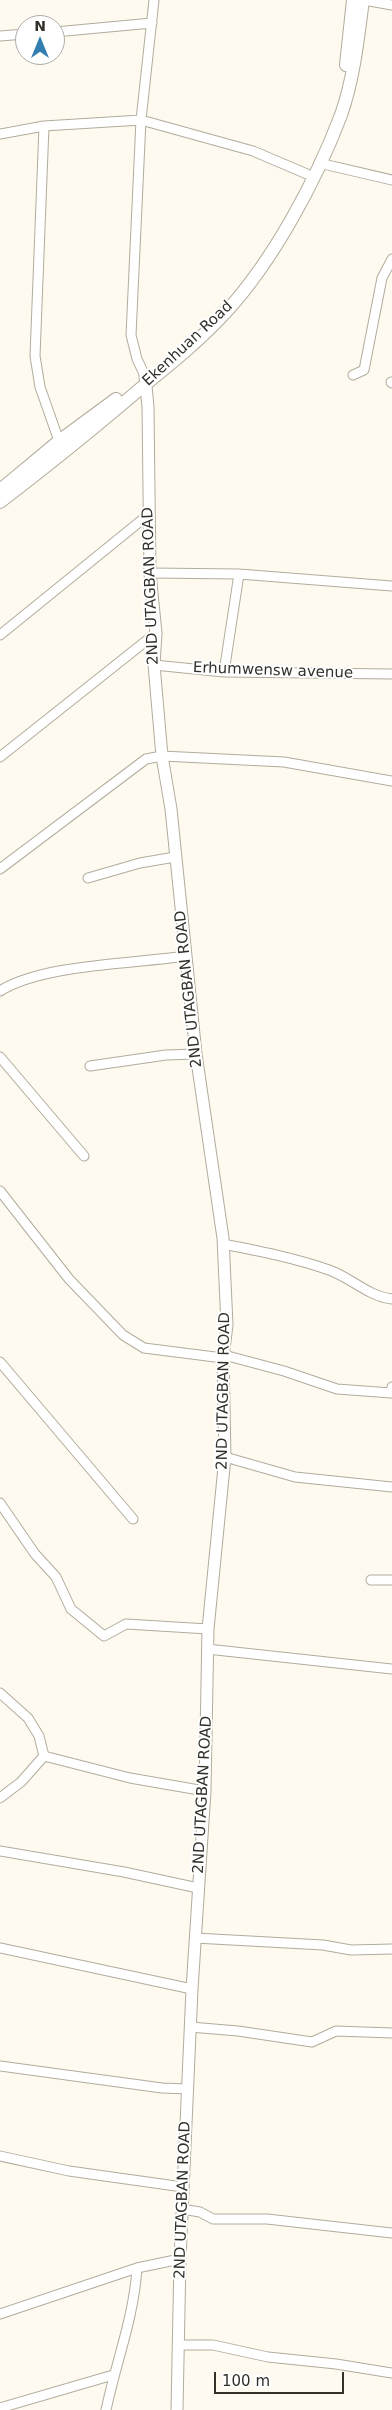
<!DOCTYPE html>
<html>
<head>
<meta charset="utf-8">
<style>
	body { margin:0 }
	#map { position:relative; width:392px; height:2410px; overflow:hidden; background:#fefaf0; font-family:"DejaVu Sans",sans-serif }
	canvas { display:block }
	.north { position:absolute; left:15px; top:15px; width:50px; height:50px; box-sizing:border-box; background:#fff; border:1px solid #adaca9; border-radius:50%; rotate:0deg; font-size:14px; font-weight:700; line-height:20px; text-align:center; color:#323029 }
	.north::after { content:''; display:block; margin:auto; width:18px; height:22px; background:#307eb0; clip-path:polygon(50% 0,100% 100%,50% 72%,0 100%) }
	.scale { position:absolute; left:214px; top:2372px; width:130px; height:22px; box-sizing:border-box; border:2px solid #323029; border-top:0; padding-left:6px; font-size:15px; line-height:18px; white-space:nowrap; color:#323029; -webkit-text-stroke:4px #fff; paint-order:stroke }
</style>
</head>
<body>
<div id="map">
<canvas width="392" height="2410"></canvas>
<div class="north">N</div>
<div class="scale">100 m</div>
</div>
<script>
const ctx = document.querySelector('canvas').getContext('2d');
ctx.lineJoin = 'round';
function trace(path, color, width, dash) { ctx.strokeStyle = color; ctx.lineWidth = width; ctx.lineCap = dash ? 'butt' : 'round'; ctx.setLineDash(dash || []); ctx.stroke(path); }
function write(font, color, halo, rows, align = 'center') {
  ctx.font = font + ' "DejaVu Sans",sans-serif'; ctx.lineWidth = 4; ctx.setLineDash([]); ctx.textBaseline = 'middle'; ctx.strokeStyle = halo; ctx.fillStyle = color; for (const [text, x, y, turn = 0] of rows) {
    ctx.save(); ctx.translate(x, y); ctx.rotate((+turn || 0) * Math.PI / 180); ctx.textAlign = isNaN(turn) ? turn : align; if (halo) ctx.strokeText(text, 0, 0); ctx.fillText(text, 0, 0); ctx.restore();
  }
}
const minor = new Path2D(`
	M364 0 392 5
	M55 32 152 23
	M0 36 25 34
	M44 126 35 356 40 387 59 441
	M0 134 44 126 141 120 253 151 307 174
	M319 163 392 180
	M353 375 364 370 382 278 392 259
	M145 376 137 359 131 335 141 120 154 0
	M391 382 392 383
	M150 573 239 574 392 586
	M0 635 148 515
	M154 665 224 672 392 674
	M224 672 239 574
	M0 757 156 633
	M0 869 146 759 162 756 284 762 392 781
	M88 878 140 863 175 857
	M0 991C43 964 133 964 185 956
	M0 1057 84 1156
	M90 1066 166 1055 196 1054
	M0 1191 69 1279 123 1335 144 1348 223 1358
	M223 1244C259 1251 295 1258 329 1270 352 1278 367 1296 392 1299
	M224 1355 284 1371 337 1389 391 1393 392 1387
	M0 1362 133 1519
	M225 1457 295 1477 392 1487
	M0 1503 35 1554 56 1577 71 1609 104 1636 126 1624 208 1629
	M371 1580H392
	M207 1649 392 1669
	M0 1693 28 1718 39 1736 44 1756 130 1778 205 1791
	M0 1798 21 1782 44 1756
	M0 1851 124 1872 198 1888
	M195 1938 323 1945 351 1950 392 1949
	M0 1948 192 1989
	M190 2027 238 2031 312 2042 336 2031 392 2033
	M0 2066 162 2088 188 2089
	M0 2156 69 2171 183 2187
	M182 2209 200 2212 213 2219H267L392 2233
	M0 2314 137 2268 180 2259
	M179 2345H213L268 2357 336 2364 392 2373
	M0 2408 113 2375
	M106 2410C116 2362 134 2317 137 2268`);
const tertiary = new Path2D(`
	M145 376 148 407 150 573 156 633 154 665 162 756 171 809 196 1054 223 1238 227 1325 223 1358 225 1457 208 1629 205 1791 192 1989 180 2259 177 2410`);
const secondary = new Path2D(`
	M346 65 353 0
	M0 490 59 441 116 399
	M0 502C50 464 99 424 147 383 174 361 201 339 225 313 273 261 316 181 341 115 354 78 358 38 363 0`);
const streetNames = [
	["Ekenhuan Road",188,344,-43],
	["2ND UTAGBAN ROAD",151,586,-92],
	["Erhumwensw avenue",273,671,2],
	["2ND UTAGBAN ROAD",189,989,-96],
	["2ND UTAGBAN ROAD",224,1391,-89],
	["2ND UTAGBAN ROAD",203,1795,-87],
	["2ND UTAGBAN ROAD",183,2200,-88]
];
trace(minor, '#b2ac9c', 11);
trace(tertiary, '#b2ac9c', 13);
trace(secondary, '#b2ac9c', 14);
trace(minor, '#fff', 9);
trace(tertiary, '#fff', 11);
trace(secondary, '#fff', 12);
write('15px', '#323029', '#fff', streetNames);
</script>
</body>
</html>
